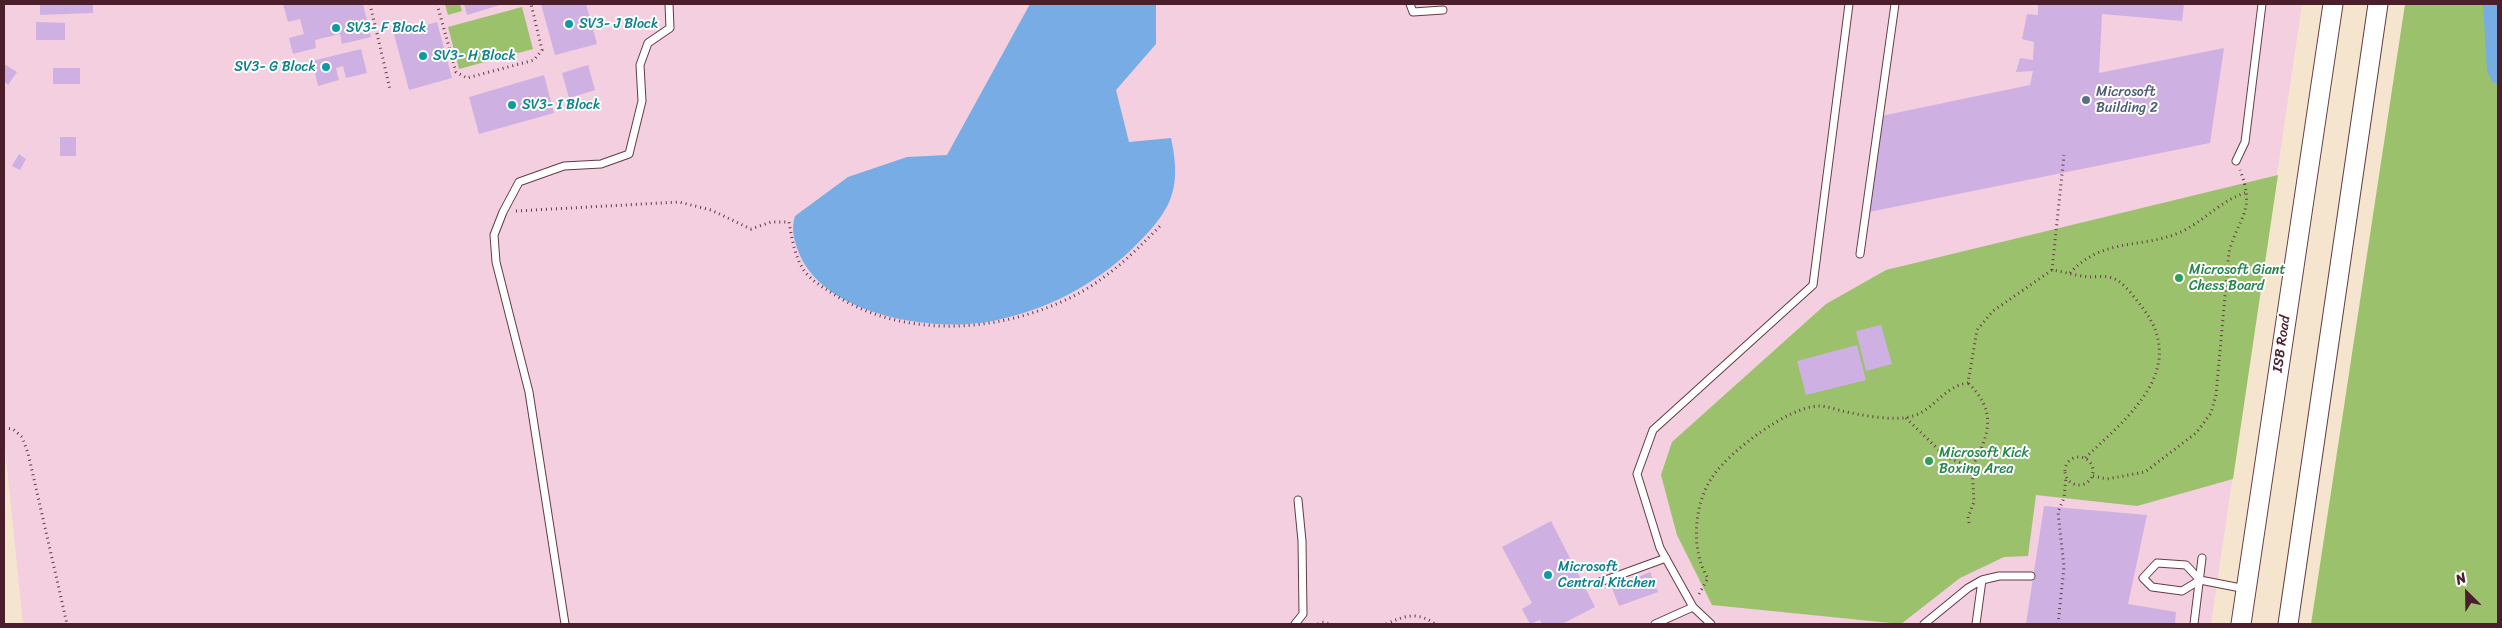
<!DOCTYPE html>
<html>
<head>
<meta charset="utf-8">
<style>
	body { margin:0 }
	#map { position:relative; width:2502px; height:628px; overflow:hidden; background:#f6e5ce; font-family:Sriracha,sans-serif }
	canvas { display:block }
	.frame { position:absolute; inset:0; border:5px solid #4a1f2b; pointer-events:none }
	.north { position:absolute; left:2442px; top:568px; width:50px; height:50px; -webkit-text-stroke:4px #fff; paint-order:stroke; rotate:337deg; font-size:14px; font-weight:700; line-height:20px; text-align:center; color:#4a1f2b }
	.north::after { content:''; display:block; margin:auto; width:18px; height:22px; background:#4a1f2b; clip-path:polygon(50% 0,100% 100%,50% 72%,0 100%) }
</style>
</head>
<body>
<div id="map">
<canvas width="2502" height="628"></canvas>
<div class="frame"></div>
<div class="north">N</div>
</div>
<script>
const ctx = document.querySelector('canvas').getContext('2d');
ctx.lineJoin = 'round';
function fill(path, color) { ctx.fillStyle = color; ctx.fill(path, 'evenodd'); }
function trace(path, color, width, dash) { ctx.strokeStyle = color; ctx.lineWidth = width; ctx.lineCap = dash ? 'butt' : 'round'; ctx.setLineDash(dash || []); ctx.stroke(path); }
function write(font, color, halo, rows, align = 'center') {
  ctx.font = font + ' Sriracha,sans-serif'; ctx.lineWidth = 4; ctx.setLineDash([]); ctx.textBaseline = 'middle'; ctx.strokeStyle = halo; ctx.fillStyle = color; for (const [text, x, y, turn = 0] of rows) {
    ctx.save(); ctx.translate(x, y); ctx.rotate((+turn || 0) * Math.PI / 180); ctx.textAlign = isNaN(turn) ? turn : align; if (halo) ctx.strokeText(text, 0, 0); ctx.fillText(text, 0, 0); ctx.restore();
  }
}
const built = new Path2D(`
	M4 4H2302L2211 624H23L4 438Z`);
const green = new Path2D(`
	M445 4H460L462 11 448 15Z
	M2405 4H2498V624H2311Z
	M522 7 533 49 459 69 448 27Z
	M2278 175 2233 479 2137 506 2036 495 2028 556 2004 557 1960 578 1901 624 1712 605 1677 535 1661 475 1672 442 1826 304 1886 270Z`);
const water = new Path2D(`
	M1030 4H1156V44L1116 90 1129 142 1171 138C1183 193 1169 213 1130 251 1092 286 1048 309 997 320 937 334 824 316 799 253 794 240 791 229 795 216L848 177 907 157 947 155Z
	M2483 4H2498V83H2493L2487 71Z`);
const building = new Path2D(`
	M40 4H93V13L40 15Z
	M283 4H363L371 37 342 44 340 34 315 40 316 48 293 54 289 38 304 34 300 19 288 22Z
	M464 4H503L467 15Z
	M541 4H586L597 44 555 55Z
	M2038 4H2184L2182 21 2102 14 2099 73 2224 48 2210 143 1869 212 1881 116 2030 85 2033 71 2016 72 2020 58 2033 60 2034 42 2022 39 2027 14 2038 15Z
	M36 22 65 23V40H36Z
	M437 22 452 78 409 90 394 34Z
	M361 49 367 73 346 78 343 66 336 68 339 80 318 86 312 61Z
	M4 64 17 72 8 85 4 81Z
	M588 65 595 90 569 98 562 73Z
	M53 68H80V84H53Z
	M544 75 554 113 479 134 469 97Z
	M60 137H76V156H60Z
	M19 154 26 159 20 170 12 166Z
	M1881 325 1892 364 1866 371 1856 331Z
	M1857 345 1866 380 1806 395 1797 361Z
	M2044 506 2147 515 2128 604 2176 612 2175 624H2026Z
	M1551 521 1595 607 1562 624H1542L1540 620 1530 624 1522 609 1532 603 1502 547Z
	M1650 572 1658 592 1619 606 1612 588Z`);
const path = new Path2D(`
	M370 4 390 89
	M437 4 456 72 467 78 534 60 542 50 531 4
	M516 211 679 202 711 210 751 229 771 222H789C792 239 795 258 805 272 814 283 826 289 838 297 905 337 991 333 1061 302 1101 285 1131 256 1162 224
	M2052 270 2064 155
	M2070 273C2104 236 2142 250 2183 231 2205 220 2222 200 2245 193
	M1906 418 1946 457 1972 467C1990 434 1997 411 1968 383
	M4 428 13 429 22 437 28 453 67 624
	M2065 471a14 14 0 1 1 28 0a14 14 0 1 1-28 0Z
	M2093 476 2107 479 2145 472 2196 433 2211 413 2216 395 2229 252C2239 216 2256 211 2240 170
	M1969 523 1968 517 1974 502 1972 467
	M1699 594 1708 578C1690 551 1694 502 1713 476 1729 452 1789 406 1819 406 1826 406 1835 409 1842 411 1861 415 1894 422 1913 416 1934 410 1944 386 1968 383L1977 330 1993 311 2052 270C2065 272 2077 276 2090 277 2096 277 2103 276 2109 277 2123 280 2133 296 2142 307 2190 369 2128 417 2085 458
	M1318 624 1321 622 1331 624
	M1386 624C1404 616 1417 611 1435 624
	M2058 624 2064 567 2058 512 2064 498 2066 477`);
const service = new Path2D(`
	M1410 4 1413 12 1443 10
	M2236 161 2245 142 2262 4
	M1860 254 1895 4
	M2157 563 2186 565 2200 580 2182 591 2152 587 2143 578Z
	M1982 580 1999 576H2031
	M2200 580 2246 589
	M1600 582 1666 558
	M1693 607 1660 548 1637 474 1653 430 1813 285 1849 4
	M565 624 529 392 496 262 494 235 503 212 519 182 564 166 601 164 629 154 642 101 640 65 648 43 670 28 669 4
	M1295 624 1303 614 1302 541 1298 500
	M1655 624 1693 607 1711 624
	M1924 624 1968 588 1982 580 1976 624
	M2194 624 2202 558`);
const secondary = new Path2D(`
	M2241 624 2333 4
	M2288 624 2378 4`);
const markers = [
	[569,24,5,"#0f9aa8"],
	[336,28,5,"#0f9aa8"],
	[423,56,5,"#0f9aa8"],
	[326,67,5,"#0f9aa8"],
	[2086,100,5,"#5c6f8a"],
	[512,105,5,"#0f9aa8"],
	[2179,278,5,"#2e9e5b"],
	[1929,461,5,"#2e9e5b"],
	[1548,575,5,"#0f9aa8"]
];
const cultureNames = [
	["SV3- J Block",579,24],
	["SV3- F Block",346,28],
	["SV3- H Block",433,56],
	["SV3- G Block",316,67,"right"],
	["SV3- I Block",522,105],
	["Microsoft",1558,567],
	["Central Kitchen",1558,583]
];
const serviceNames = [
	["Microsoft",2096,92],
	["Building 2",2096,108]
];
const leisureNames = [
	["Microsoft Giant",2189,270],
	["Chess Board",2189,286],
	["Microsoft Kick",1939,453],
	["Boxing Area",1939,469]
];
const streetNames = [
	["ISB Road",2282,344,-82]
];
fill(built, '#f3cfdf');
fill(green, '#9cc16c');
fill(water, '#78ace5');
fill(building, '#cfb0e3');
trace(service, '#643d43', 9);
trace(secondary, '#643d43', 21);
trace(path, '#643d43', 3, [1, 4]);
trace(service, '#fff', 7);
trace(secondary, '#fff', 19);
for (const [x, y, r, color] of markers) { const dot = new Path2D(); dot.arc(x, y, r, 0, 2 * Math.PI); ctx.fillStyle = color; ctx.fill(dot); trace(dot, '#fff', 2); }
write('14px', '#0d838f', '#fff', cultureNames, 'left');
write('14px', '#4e5e75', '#fff', serviceNames, 'left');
write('14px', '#27864d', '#fff', leisureNames, 'left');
write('14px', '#4a1f2b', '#fff', streetNames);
</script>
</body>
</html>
